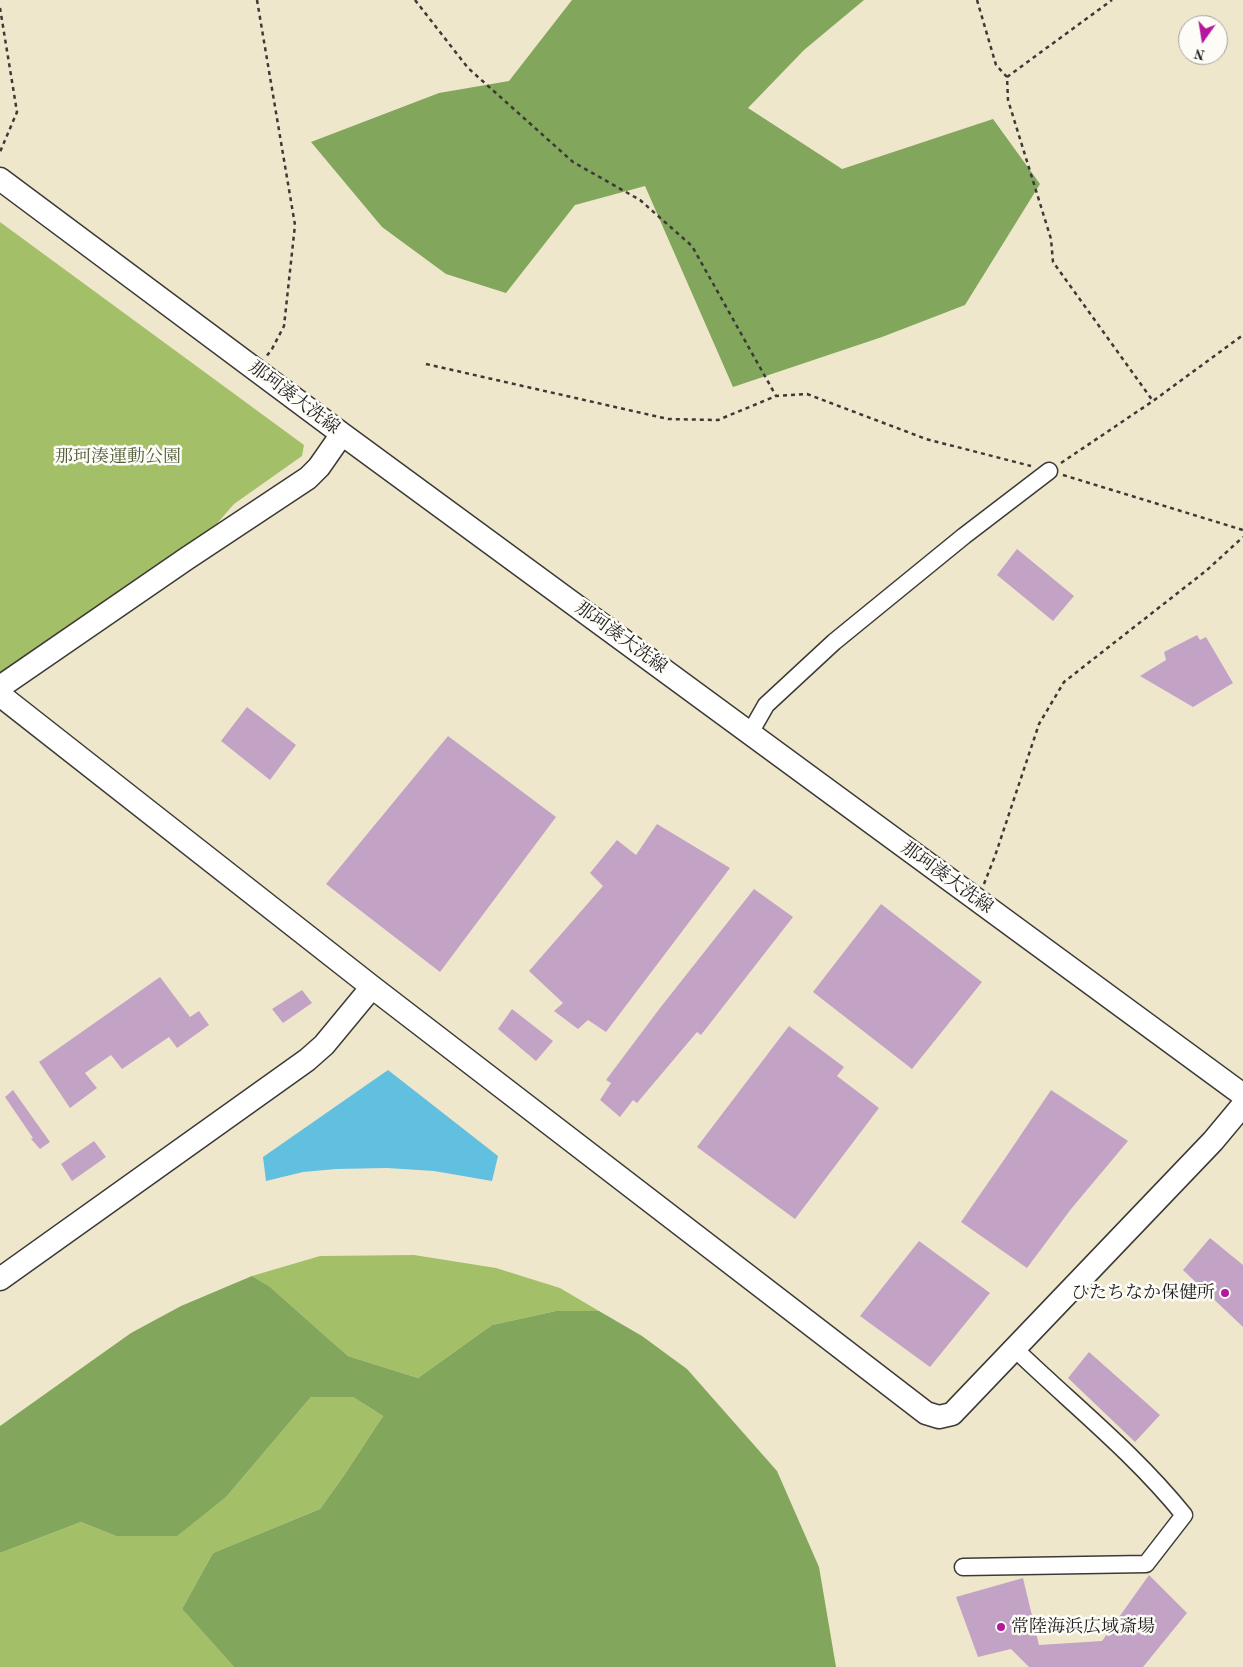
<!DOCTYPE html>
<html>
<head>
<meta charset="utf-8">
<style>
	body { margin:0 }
	#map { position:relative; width:1243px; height:1667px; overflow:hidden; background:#efe7cc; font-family:"Old Standard TT",serif }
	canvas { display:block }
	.north { position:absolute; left:1178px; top:15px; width:50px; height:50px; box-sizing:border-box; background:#fdfcf7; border:1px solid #a3a29f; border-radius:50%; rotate:193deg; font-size:14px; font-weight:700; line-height:20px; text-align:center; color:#1c1c1c }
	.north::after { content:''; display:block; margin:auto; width:18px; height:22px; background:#b5179e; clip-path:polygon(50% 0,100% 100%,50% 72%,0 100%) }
</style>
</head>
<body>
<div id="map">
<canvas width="1243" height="1667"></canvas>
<div class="north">N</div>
</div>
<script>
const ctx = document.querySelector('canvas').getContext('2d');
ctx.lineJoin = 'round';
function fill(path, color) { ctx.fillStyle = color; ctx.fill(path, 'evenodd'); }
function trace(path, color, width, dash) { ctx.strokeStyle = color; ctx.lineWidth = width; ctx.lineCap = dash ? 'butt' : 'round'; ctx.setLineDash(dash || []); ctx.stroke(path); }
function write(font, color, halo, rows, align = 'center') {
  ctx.font = font + ' "Old Standard TT","Noto Serif JP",serif'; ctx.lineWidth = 5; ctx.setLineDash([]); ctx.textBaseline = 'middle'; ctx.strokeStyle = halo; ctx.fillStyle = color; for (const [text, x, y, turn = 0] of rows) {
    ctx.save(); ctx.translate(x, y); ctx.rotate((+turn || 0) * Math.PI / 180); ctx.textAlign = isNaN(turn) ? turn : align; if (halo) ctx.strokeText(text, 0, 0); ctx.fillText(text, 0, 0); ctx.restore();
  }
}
const green = new Path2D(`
	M0 222 304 445 302 456 234 504 186 559 0 687Z
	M414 1255 496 1268 560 1288 599 1311H556L492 1325 418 1378 348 1356 269 1286 252 1276 320 1256Z
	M311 1397H353L383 1416 345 1474 320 1509 213 1553 182 1609 234 1667H0V1553L81 1522 116 1536 227 1496Z`);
const forest = new Path2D(`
	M572 0H864L804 50 748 108 842 169 993 119 1040 184 965 305 882 337 733 387 645 186 575 205 506 293 446 274 382 227 311 142 439 93 509 81Z
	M252 1276 269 1286 348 1356 418 1378 492 1325 556 1311H599L642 1336 687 1369 777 1471 819 1567 836 1667H234L182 1609 213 1553 320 1509 345 1474 383 1416 353 1397H311L227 1496 177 1536H116L81 1522 0 1553V1426L131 1333 181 1306Z`);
const water = new Path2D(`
	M388 1070 498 1156 492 1181 434 1171 387 1168 336 1169 303 1172 266 1181 263 1157Z`);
const building = new Path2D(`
	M1017 549 1074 596 1053 621 997 575Z
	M1197 635 1200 640 1206 637 1233 683 1193 707 1140 676 1166 660 1164 652Z
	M247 707 296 745 270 780 221 741Z
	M448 736 556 817 440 972 326 884Z
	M657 824 730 868 606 1032 588 1020 578 1029 554 1011 563 1003 529 971 603 886 590 873 617 840 636 855Z
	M754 889 793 917 701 1035 697 1032 637 1103 633 1100 620 1117 600 1100 611 1083 606 1080 660 1008Z
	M881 904 982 982 912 1069 813 992Z
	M160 977 190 1017 199 1011 209 1025 177 1048 169 1037 122 1069 111 1055 85 1073 97 1088 70 1108 39 1062Z
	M302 990 312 1003 283 1023 272 1009Z
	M512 1009 553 1041 536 1061 498 1029Z
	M789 1026 844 1067 837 1076 879 1108 795 1219 697 1147Z
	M13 1090 50 1142 40 1149 31 1139 33 1138 5 1097Z
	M1051 1090 1128 1141 1071 1209 1027 1268 961 1222 1008 1154Z
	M94 1141 106 1157 72 1181 61 1164Z
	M1210 1238 1243 1265V1327L1183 1270Z
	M919 1241 990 1293 930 1367 860 1316Z
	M1089 1352 1160 1415 1135 1442 1068 1378Z
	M1149 1575 1187 1613 1143 1667H1029L1011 1649 978 1657 956 1597 1023 1578 1039 1645 1102 1641Z`);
const path = new Path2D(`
	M257 0 295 225 284 326 272 349 266 357
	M415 0 468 68 573 162 640 200 692 246 776 396
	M977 0 996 65 1007 77 1008 100 1051 239 1053 262 1153 401
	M0 8 17 112 0 152
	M1007 77 1112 0
	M426 364 668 419 718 420 776 396 807 394 926 439 1031 466
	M1061 463 1153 401 1243 335
	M1063 475 1243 530
	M984 884 995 856 1039 724 1064 682 1207 570 1243 537`);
const street = new Path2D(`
	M750 733 766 705 834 642 964 536 1049 471
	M963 1567 1146 1564 1184 1515C1134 1453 1072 1404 1015 1349`);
const secondary = new Path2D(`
	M0 179 342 434 1243 1095
	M0 687 186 559 308 478 319 467 342 434
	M0 695 372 987 926 1413 939 1417 952 1414 1213 1141 1243 1105
	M0 1279 307 1060 324 1045 372 987`);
const markers = [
	[1225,1293,5,"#b5179e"],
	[1001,1627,5,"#b5179e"]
];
const streetNames = [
	["那珂湊大洗線",294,398,37],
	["那珂湊大洗線",621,638,36],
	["那珂湊大洗線",947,878,36]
];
const parkNames = [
	["那珂湊運動公園",118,457]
];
const poiNames = [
	["ひたちなか保健所",1215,1293],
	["常陸海浜広域斎場",1011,1627,"left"]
];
fill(green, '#a3c068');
fill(forest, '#82a65c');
fill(water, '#61bfdf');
fill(building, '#c2a3c6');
trace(street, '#3c3a36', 19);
trace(secondary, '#3c3a36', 25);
trace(path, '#3c3a36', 2.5, [4, 4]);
trace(street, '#fff', 16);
trace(secondary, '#fff', 22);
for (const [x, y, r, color] of markers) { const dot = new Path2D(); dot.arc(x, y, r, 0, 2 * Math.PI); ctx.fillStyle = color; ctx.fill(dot); trace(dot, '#fdfcf7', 2); }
write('18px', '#1c1c1c', '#fdfcf7', streetNames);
write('18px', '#525e3a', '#fdfcf7', parkNames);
write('18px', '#1c1c1c', '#fdfcf7', poiNames, 'right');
</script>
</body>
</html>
